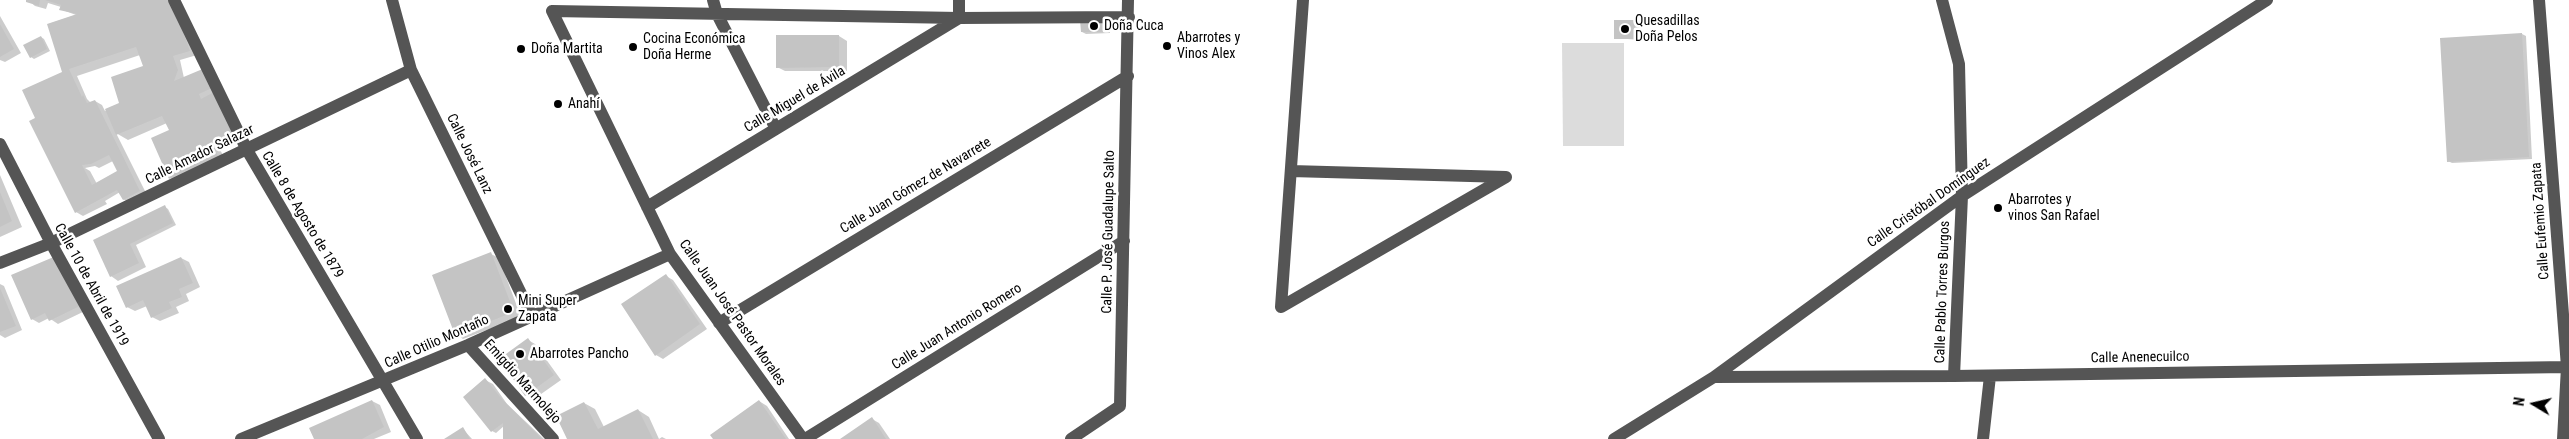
<!DOCTYPE html>
<html>
<head>
<meta charset="utf-8">
<style>
	body { margin:0 }
	#map { position:relative; width:2569px; height:439px; overflow:hidden; background:#fff; font-family:"Roboto Condensed",sans-serif }
	canvas { display:block }
	.north { position:absolute; left:2509px; top:379px; width:50px; height:50px; -webkit-text-stroke:4px #fff; paint-order:stroke; rotate:279deg; font-size:14px; font-weight:700; line-height:20px; text-align:center; color:#000 }
	.north::after { content:''; display:block; margin:auto; width:18px; height:22px; background:#000; clip-path:polygon(50% 0,100% 100%,50% 72%,0 100%) }
</style>
</head>
<body>
<div id="map">
<canvas width="2569" height="439"></canvas>
<div class="north">N</div>
</div>
<script>
const ctx = document.querySelector('canvas').getContext('2d');
ctx.lineJoin = 'round';
function fill(path, color) { ctx.fillStyle = color; ctx.fill(path, 'evenodd'); }
function trace(path, color, width, dash) { ctx.strokeStyle = color; ctx.lineWidth = width; ctx.lineCap = dash ? 'butt' : 'round'; ctx.setLineDash(dash || []); ctx.stroke(path); }
function write(font, color, halo, rows, align = 'center') {
  ctx.font = font + ' "Roboto Condensed",sans-serif'; ctx.lineWidth = 5; ctx.setLineDash([]); ctx.textBaseline = 'middle'; ctx.strokeStyle = halo; ctx.fillStyle = color; for (const [text, x, y, turn = 0] of rows) {
    ctx.save(); ctx.translate(x, y); ctx.rotate((+turn || 0) * Math.PI / 180); ctx.textAlign = isNaN(turn) ? turn : align; if (halo) ctx.strokeText(text, 0, 0); ctx.fillText(text, 0, 0); ctx.restore();
  }
}
const green = new Path2D(`
	M1562 43H1624V146H1563Z`);
const shadow = new Path2D(`
	M28 0H179L197 55 180 60 184 78 205 69 243 135 219 147 225 160 177 182 170 178V131L167 123 128 140 116 133 147 195 131 204 123 199 120 192 105 201 107 204 83 216 76 212 37 119 65 72 76 15 60 9 61 7 48 3 46 9 35 6ZM140 55 144 67 123 103 105 111 102 105 95 101 91 103 87 99 77 76ZM113 161 118 172 97 184 90 171 85 168 95 166 99 168Z
	M0 16 21 53 5 62 0 60Z
	M1082 21 1110 23V33L1086 34 1082 32Z
	M1637 22 1640 24V40L1615 38Z
	M2522 34 2526 36 2532 159 2452 163 2448 161Z
	M839 36 847 41V71H785L777 67V37Z
	M41 37 44 39 50 51 34 59 31 57Z
	M0 175 22 227 0 237Z
	M165 207 168 209 176 225 136 245 146 267 118 281 111 276 94 241Z
	M491 254 499 258 521 317 463 339 456 334Z
	M56 257 87 310 58 324 49 318 39 323 32 319Z
	M181 258 189 262 200 287 186 294 189 301 176 307 179 313 160 321 152 317 147 306 135 311 127 307Z
	M666 276 673 280 707 329 663 359 656 355Z
	M0 284 4 286 22 330 5 338 0 335Z
	M528 340 535 344 561 380 534 399 526 395Z
	M485 380 493 384 507 404 544 439H505L504 426 496 433 492 431 480 415Z
	M372 401 380 405 391 432 374 439H316Z
	M759 401 767 406 789 439H714Z
	M584 403 595 409 604 427 638 410 649 417 659 439 662 437 666 439H568Z
	M872 419 879 423 890 439H842Z
	M463 429 472 439H447Z`);
const building = new Path2D(`
	M26 0H40L39 6 26 2Z
	M45 0H172L190 51 173 56 178 70 174 81 205 68 214 87 199 94 201 99 216 91 236 131 212 143 218 156 169 179 151 138 169 130 162 116 116 135 105 109 119 103 111 77 143 66 136 47 69 69 82 97 83 95 87 103 95 100 140 191 123 200 117 190 75 213 29 121 35 118 22 90 62 72 47 24 77 14 59 10 61 5ZM109 155 117 171 92 185 82 165 91 164Z
	M1080 20H1107V32H1081Z
	M1614 20H1637V39H1614Z
	M0 24 14 49 0 57Z
	M2522 33 2529 157 2447 162 2440 38Z
	M776 35H839V67L776 68Z
	M41 36 47 49 30 58 23 45Z
	M0 192 12 221 0 227Z
	M165 205 173 223 130 244 139 263 110 277 93 240Z
	M491 252 514 312 455 335 432 275Z
	M56 256 80 306 49 321 45 313 31 320 11 275Z
	M181 257 193 283 179 289 182 297 169 302 172 308 151 318 143 300 126 308 116 286Z
	M666 274 700 324 655 356 621 304Z
	M0 288 16 326 0 332Z
	M528 338 554 375 525 396 499 359Z
	M485 378 501 398 542 439H503V423L491 432 463 397Z
	M372 400 384 427 362 439H314L309 428Z
	M759 400 786 439H713L710 435Z
	M584 402 598 429 638 409 653 439H567L556 416Z
	M872 417 886 439H840Z
	M463 427 470 439H444Z`);
const minor = new Path2D(`
	M174 0 247 150 417 439
	M392 0 411 70 532 316
	M713 0 717 14 776 129
	M1942 0 1959 64 1962 196 1954 376
	M2539 0 2567 367 2563 439
	M552 11 959 18 1129 17
	M552 11 670 254 803 439
	M0 144 51 243 159 439
	M1291 171 1506 177
	M647 207 959 18V0
	M0 263 51 243 411 70
	M1281 307 1303 0
	M1281 307 1506 177
	M719 323 1128 76
	M468 345 553 439
	M1714 377 1954 376 2567 367
	M241 439 468 345 670 254
	M805 439 1124 241
	M1071 439 1120 406 1128 0
	M1614 439 1714 377 1962 196 2267 0
	M1983 439 1990 376`);
const markers = [
	[1094,26,5,"#000"],
	[1625,29,5,"#000"],
	[1167,46,5,"#000"],
	[633,47,5,"#000"],
	[521,49,5,"#000"],
	[558,104,5,"#000"],
	[1998,208,5,"#000"],
	[508,309,5,"#000"],
	[520,354,5,"#000"]
];
const poiNames = [
	["Quesadillas",1635,21],
	["Doña Pelos",1635,37],
	["Doña Cuca",1104,26],
	["Abarrotes y",1177,38],
	["Vinos Alex",1177,54],
	["Cocina Económica",643,39],
	["Doña Herme",643,55],
	["Doña Martita",531,49],
	["Anahí",568,104],
	["Abarrotes y",2008,200],
	["vinos San Rafael",2008,216],
	["Mini Super",518,301],
	["Zapata",518,317],
	["Abarrotes Pancho",530,354]
];
const streetNames = [
	["Calle Miguel de Ávila",795,100,-31],
	["Calle José Lanz",469,154,64],
	["Calle Amador Salazar",200,155,-26],
	["Calle Juan Gómez de Navarrete",916,186,-31],
	["Calle Cristóbal Domínguez",1929,203,-35],
	["Calle 8 de Agosto de 1879",302,215,59],
	["Calle Eufemio Zapata",2541,221,-94],
	["Calle P. José Guadalupe Salto",1109,232,-89],
	["Calle 10 de Abril de 1919",91,285,61],
	["Calle Pablo Torres Burgos",1943,292,-88],
	["Calle Juan José Pastor Morales",732,313,55],
	["Calle Juan Antonio Romero",957,327,-32],
	["Calle Otilio Montaño",437,342,-24],
	["Calle Anenecuilco",2140,358,-1],
	["Emigdio Marmolejo",522,382,48]
];
fill(green, '#dcdcdc');
fill(shadow, '#0003');
fill(building, '#c4c4c4');
trace(minor, '#555', 12);
for (const [x, y, r, color] of markers) { const dot = new Path2D(); dot.arc(x, y, r, 0, 2 * Math.PI); ctx.fillStyle = color; ctx.fill(dot); trace(dot, '#fff', 2); }
write('14px', '#000', '#fff', poiNames, 'left');
write('14px', '#000', '#fff', streetNames);
</script>
</body>
</html>
